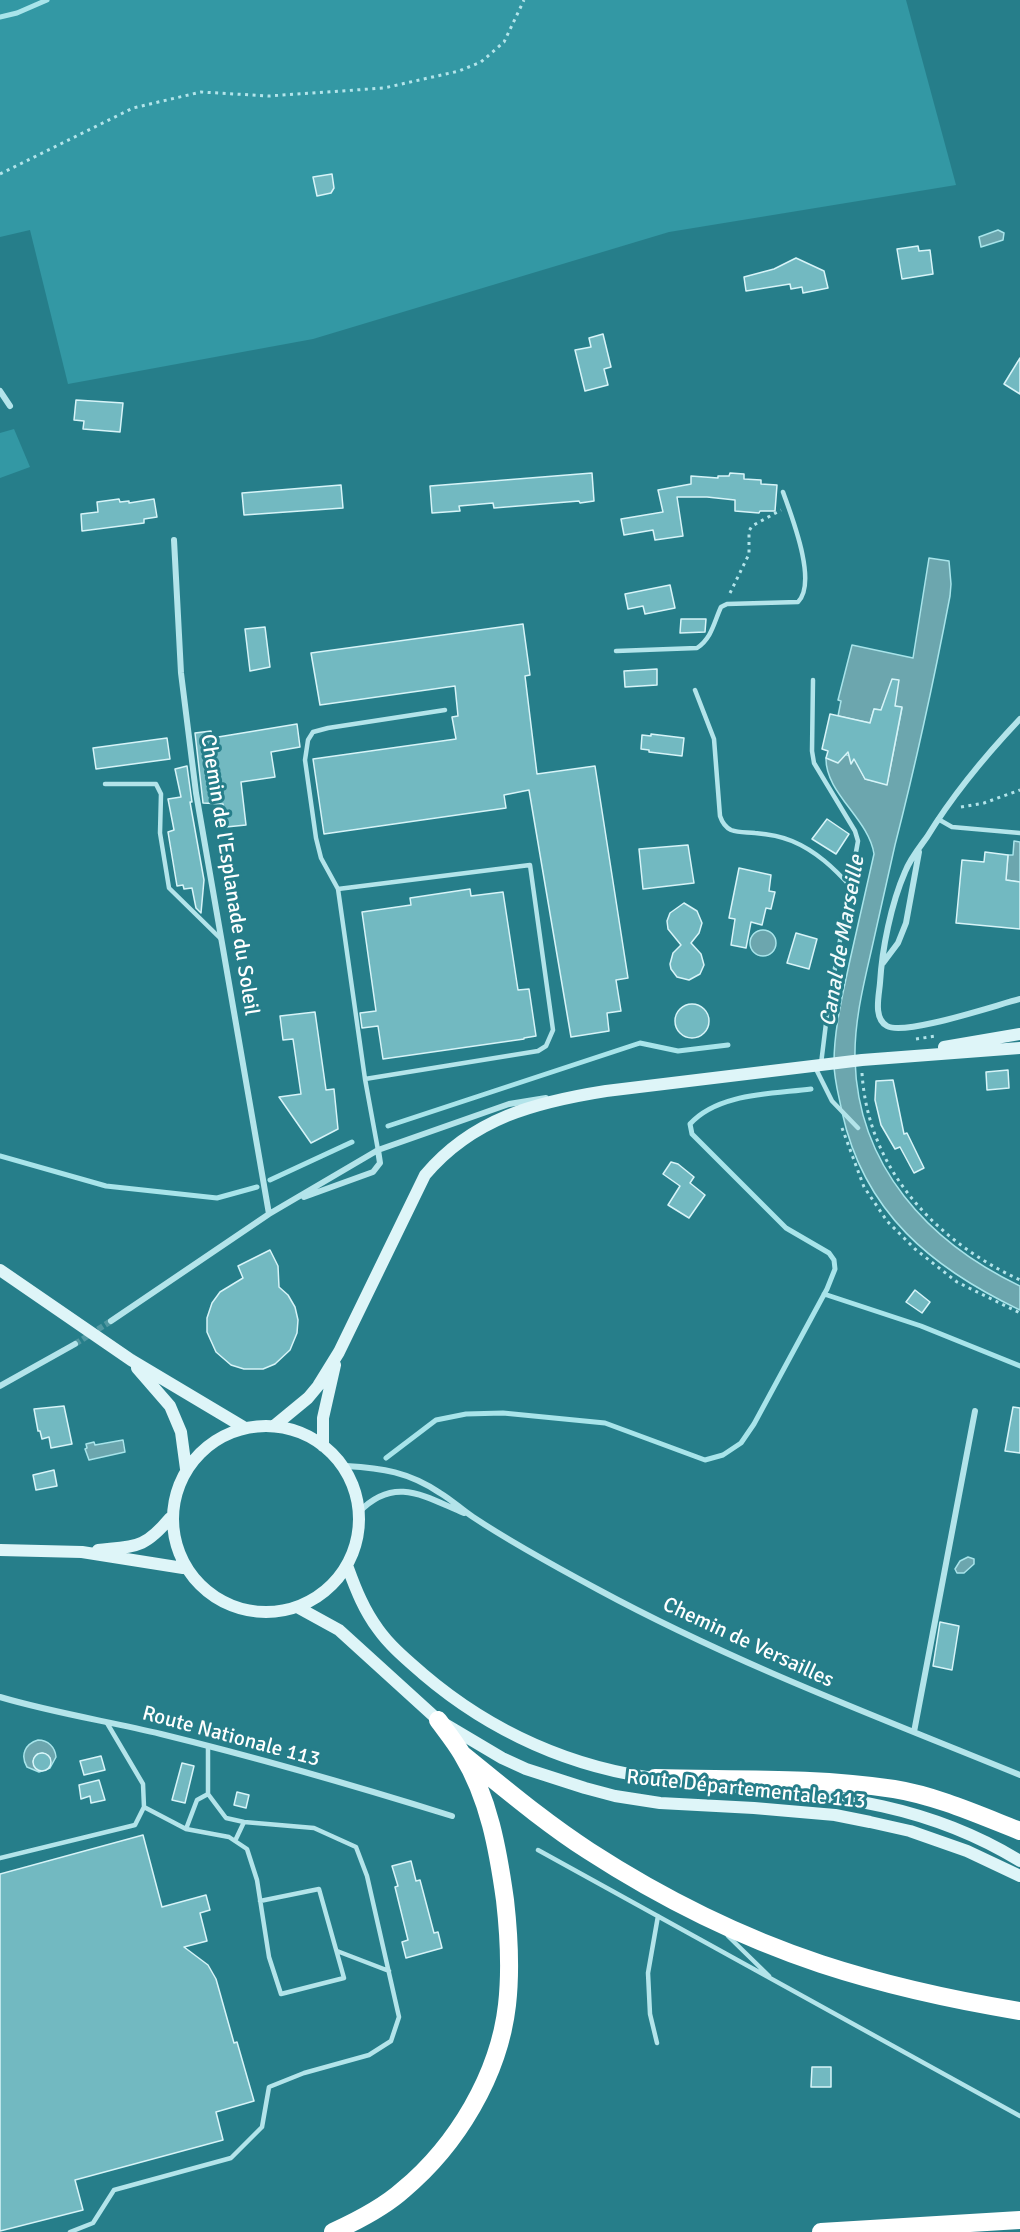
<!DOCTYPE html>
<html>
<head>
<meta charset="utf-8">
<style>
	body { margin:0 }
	canvas { display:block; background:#267e8a }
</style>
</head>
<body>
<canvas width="1020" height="2232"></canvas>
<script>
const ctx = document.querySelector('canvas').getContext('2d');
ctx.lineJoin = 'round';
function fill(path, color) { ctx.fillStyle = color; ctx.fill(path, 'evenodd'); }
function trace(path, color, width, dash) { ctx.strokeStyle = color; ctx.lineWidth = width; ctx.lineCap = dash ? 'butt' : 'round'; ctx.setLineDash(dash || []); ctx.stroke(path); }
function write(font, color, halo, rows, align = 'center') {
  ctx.font = font + ' Signika,sans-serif'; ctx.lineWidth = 6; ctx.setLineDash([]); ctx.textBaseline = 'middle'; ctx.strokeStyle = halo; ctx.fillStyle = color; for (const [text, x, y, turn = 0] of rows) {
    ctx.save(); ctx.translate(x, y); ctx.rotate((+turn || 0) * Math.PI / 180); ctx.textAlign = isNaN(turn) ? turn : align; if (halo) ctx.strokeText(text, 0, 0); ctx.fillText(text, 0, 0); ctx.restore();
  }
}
const green = new Path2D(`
	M0 0H906L956 185 669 232 313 339 68 384 30 230 0 237Z
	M14 429 30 467 0 478V433Z`);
const water = new Path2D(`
	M998 230 1004 233 1003 240 981 247 979 237Z
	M929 558 949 561 951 584 950 596C934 680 916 763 895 845 887 881 879 916 871 952 863 987 854 1023 855 1060 858 1166 928 1242 1020 1286V1310C932 1268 864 1213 842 1112 839 1096 834 1080 834 1063 834 1028 843 994 850 960 858 925 866 889 874 854 869 819 825 793 826 758L843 754 851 756V763L854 756 865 779 887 784 902 708 895 706 887 697 881 710 874 709 870 723 838 716 841 701 838 700 852 645 913 658Z
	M1014 841 1020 842V882L1006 880 1008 855H1013Z
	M750 943a13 13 0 1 1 26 0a13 13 0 1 1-26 0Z
	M123 1440 125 1452 89 1460 85 1449 87 1448 86 1444 94 1442 95 1445Z
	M968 1557 974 1559V1564L964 1573H957L955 1569 960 1561Z
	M38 1740C48 1740 55 1747 56 1757L50 1768 39 1772 27 1767C20 1755 25 1744 38 1740ZM43 1753 50 1758V1764L46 1769 41 1770 35 1767 33 1761 37 1754Z`);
const stream = new Path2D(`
	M0 17 17 13 47 0
	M388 1126 640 1043 678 1051 728 1045
	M0 1156 106 1186 217 1198 257 1187
	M270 1180 352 1142
	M824 1294 921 1326 1020 1366
	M386 1458 436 1420 466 1414 503 1413 605 1423 705 1460 723 1455 741 1443 754 1424 827 1289 835 1269 834 1260 829 1253 786 1228 692 1134 690 1124C718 1093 772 1094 811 1089`);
const building = new Path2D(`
	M332 174 334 188 331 193 317 196 313 177Z
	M918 246 919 251 930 250 933 274 902 279 897 249Z
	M796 258 824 271 828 288 803 293 802 287 791 289 790 284 746 291 744 277 774 269Z
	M603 334 611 367 604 369 608 385 585 391 575 350 591 347 589 338Z
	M1020 358V394L1004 384Z
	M76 400 123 403 120 432 83 429 84 421 74 420Z
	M592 473 594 501 580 503 579 501 494 508 493 503 459 506 460 511 432 513 430 486Z
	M730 473 744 474V479L761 480V484L777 485 775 511H760L759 513 735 511V500L707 497H677L683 536 655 540 653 530 624 535 621 519 663 512 658 490 691 484V476L718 478V476H729Z
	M341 485 343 508 244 515 242 493Z
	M119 499 120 502 129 501V503L154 499 157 517 144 519V523L82 531 81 514 98 512 97 502Z
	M670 585 675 608 645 614 643 606 628 609 625 594Z
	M681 619H706L705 632 680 633Z
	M523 624 530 675 525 676 537 774 595 766 628 978 616 980 621 1011 607 1013 609 1031 571 1037 529 790 504 795 506 808 324 834 313 759 456 739 452 717 458 716 455 686 320 705 311 653Z
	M265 627 270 667 250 671 245 629Z
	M657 669V685L625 687 624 671Z
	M892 679 899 680 895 706 902 707 887 785 865 779 854 759 851 764 848 752 838 763 826 758 828 751 822 749 830 714 870 723 874 709 881 710Z
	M297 724 300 747 271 752 275 777 241 782 246 825 226 827 223 804 203 803 195 733 211 731 212 738Z
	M651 734 684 738 682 756 649 752V750L641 749 642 735 651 736Z
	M167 738 170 759 96 769 93 748Z
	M187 766 192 802H190L204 880 201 913 196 908 192 888 184 889 183 885 177 886 168 832 174 830 168 799 181 797 175 769Z
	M827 819 849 834 836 854 812 839Z
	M688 845 694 883 643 889 639 849Z
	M985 852 1008 855 1006 880 1020 882V929L956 923 962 860 984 862Z
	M739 868 771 875 769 891 775 892 771 909 766 908 762 925 751 922 746 948 731 945 735 919 729 918Z
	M470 889 471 896 503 892 518 990 529 989 536 1036 524 1038V1039L383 1059 378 1026 362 1028 360 1013 376 1011 362 912 411 905 410 898Z
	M684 903 697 911 702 923 699 933 691 943 701 954 704 965 700 974 689 980 677 977 671 969 670 964 673 953 681 945 668 929 667 921 670 913Z
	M796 933 817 939 809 969 787 963Z
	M675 1021a17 17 0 1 1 34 0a17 17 0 1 1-34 0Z
	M315 1012 326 1090 334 1089 338 1129 311 1143 279 1097 301 1094 293 1039 283 1040 280 1016Z
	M1008 1070 1009 1088 987 1090 986 1072Z
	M893 1080 904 1134 907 1133 924 1168 914 1173 900 1147 895 1149 881 1125 875 1100 876 1081Z
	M671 1162 678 1164 694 1177 690 1183 705 1195 689 1218 668 1205 680 1186 663 1174Z
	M270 1250 278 1266 279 1287 288 1295 295 1307 298 1320 297 1333 290 1350 275 1364 263 1369H244L231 1365 216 1352 207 1332V1318L212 1303 220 1292 243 1278 238 1266Z
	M915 1290 930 1302 922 1313 906 1302Z
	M64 1406 72 1444 51 1448 49 1437 42 1439 40 1431H38L34 1409Z
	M1013 1407 1020 1408V1453L1005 1451Z
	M54 1470 57 1486 36 1490 33 1475Z
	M940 1622 959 1626 952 1670 933 1666Z
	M33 1762a9 9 0 1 1 18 0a9 9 0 1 1-18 0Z
	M101 1756 105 1770 84 1775 80 1761Z
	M182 1763 194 1766 185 1803 172 1800Z
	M99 1780 105 1800 91 1803 90 1796 81 1799 79 1785Z
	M237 1792 249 1795 246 1808 234 1805Z
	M143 1835 162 1907 206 1895 210 1910 200 1913 207 1941 184 1947 208 1965 216 1979 234 2043 237 2042 254 2101 216 2112 223 2140 75 2180 83 2210 0 2231V1874Z
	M411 1861 416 1881 420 1880 434 1933 438 1932 442 1948 406 1958 402 1942 408 1940 395 1887 398 1886 392 1866Z
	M812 2067H831V2087H811Z`);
const minorTunnel = new Path2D(`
	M75 1344 111 1321`);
const path = new Path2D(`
	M0 174 133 108 201 92 269 96 384 88 459 71 481 62 504 42 524 0
	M730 593 749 554V531L752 526 781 510
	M961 807 984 803 1020 790
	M916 1039 936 1036
	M862 1073C868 1170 936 1241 1020 1280
	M842 1128 864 1187 887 1221 915 1249 957 1282 1020 1313`);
const service = new Path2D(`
	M616 651 697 648C712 638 714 622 721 607L727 604 798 602C818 582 791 515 783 492
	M813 680 812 751 814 763 855 831 858 841 828 1007 821 1064
	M695 690 714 739 720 816C722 822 725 827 731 830 739 833 747 832 755 833 767 834 780 836 792 841 816 851 834 868 851 887
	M105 784H156L161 794 160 833 169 888 221 939
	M938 819 952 827 1020 833
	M338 889 530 865 553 1030 546 1046 538 1051 365 1079
	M815 1067 832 1101 858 1128
	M378 1150 365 1079 338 889 321 858 316 838 305 760 308 740 313 732 328 728 445 710
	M144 1807 186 1829 229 1837 247 1849 257 1880 269 1957 281 1994 344 1978 319 1889 260 1901
	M186 1829 197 1800 208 1794
	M235 1841 244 1822
	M538 1850 1020 2116
	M0 1858 135 1825 144 1807 143 1784 107 1723
	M728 1936 769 1976
	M337 1951 389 1971
	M657 2043 650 2014 648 1973 658 1916
	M70 2232 93 2223 114 2190 231 2158 262 2127 269 2087 304 2073 369 2055 391 2041 399 2017 367 1876 356 1847 314 1828 244 1822 226 1818 208 1794V1747`);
const minor = new Path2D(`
	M0 391 10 406
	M174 540 181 673 196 793 269 1214
	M1020 719C985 756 954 793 927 837 919 848 910 859 905 872 891 904 882 949 880 983 879 996 873 1018 887 1026 905 1036 996 1005 1020 999
	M883 963 898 943 906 923 919 852
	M304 1197 373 1172 380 1163 378 1150
	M111 1321 269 1214 378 1150 509 1104 546 1098
	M0 1386 75 1344
	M346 1466C382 1468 409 1472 440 1493 452 1500 462 1510 473 1517 512 1543 558 1568 599 1590 734 1663 878 1717 1020 1775
	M359 1512C395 1475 425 1497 464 1513
	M0 1697C54 1713 107 1721 161 1734 259 1758 356 1786 452 1816
	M914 1732 975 1411`);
const secondary = new Path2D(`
	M944 1047 1020 1034
	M0 1270 131 1360 245 1428
	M137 1368 170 1406 181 1432 186 1469
	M173 1519a93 93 0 1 1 186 0a93 93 0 1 1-186 0Z
	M274 1426 308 1398 318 1386 339 1352 425 1175C473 1118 536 1102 606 1091L862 1060 1020 1048
	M323 1446V1418L335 1365
	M0 1550 82 1552 183 1568
	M98 1550C136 1546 144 1549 170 1518
	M348 1568C356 1590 364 1610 378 1629 390 1646 407 1660 423 1674 491 1732 573 1769 662 1779
	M299 1608 339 1630 438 1720 502 1758 526 1769 585 1788 615 1796 660 1803 754 1808 835 1815 870 1822 910 1831 967 1851 1020 1876
	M736 1787C840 1796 929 1805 1020 1861`);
const motorway = new Path2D(`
	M462 1754C503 1787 544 1822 589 1851 660 1897 740 1937 821 1964 885 1985 953 2000 1020 2011
	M655 1778C734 1780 815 1777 894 1789 937 1796 979 1815 1020 1831
	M333 2232C357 2221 383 2208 403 2190 457 2145 499 2075 507 2005 511 1970 509 1935 505 1900 498 1850 489 1798 462 1754 455 1742 446 1731 438 1720
	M821 2232 1020 2220`);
const streetNames = [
	["Chemin de l'Esplanade du Soleil",229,875,81],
	["Chemin de Versailles",748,1643,25],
	["Route Nationale 113",231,1737,15],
	["Route Départementale 113",746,1790,6]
];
const waterNames = [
	["Canal de Marseille",843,941,-80]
];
fill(green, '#3398a4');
fill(water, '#6ca6ae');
trace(water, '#a8e4ea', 1.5);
trace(stream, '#a8e4ea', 5);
fill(building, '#72b9c1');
trace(building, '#d7f4f8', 1.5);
trace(minorTunnel, '#5198a1', 6, [6, 3]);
trace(path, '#b3e4ea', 3, [3, 4.5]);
trace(service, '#b3e4ea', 4.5);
trace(minor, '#b3e4ea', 6);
trace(secondary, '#def5f8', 12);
trace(motorway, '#fff', 18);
write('21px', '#fff', '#267e8a', streetNames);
write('italic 22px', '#f2fbfc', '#267e8a', waterNames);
</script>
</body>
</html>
